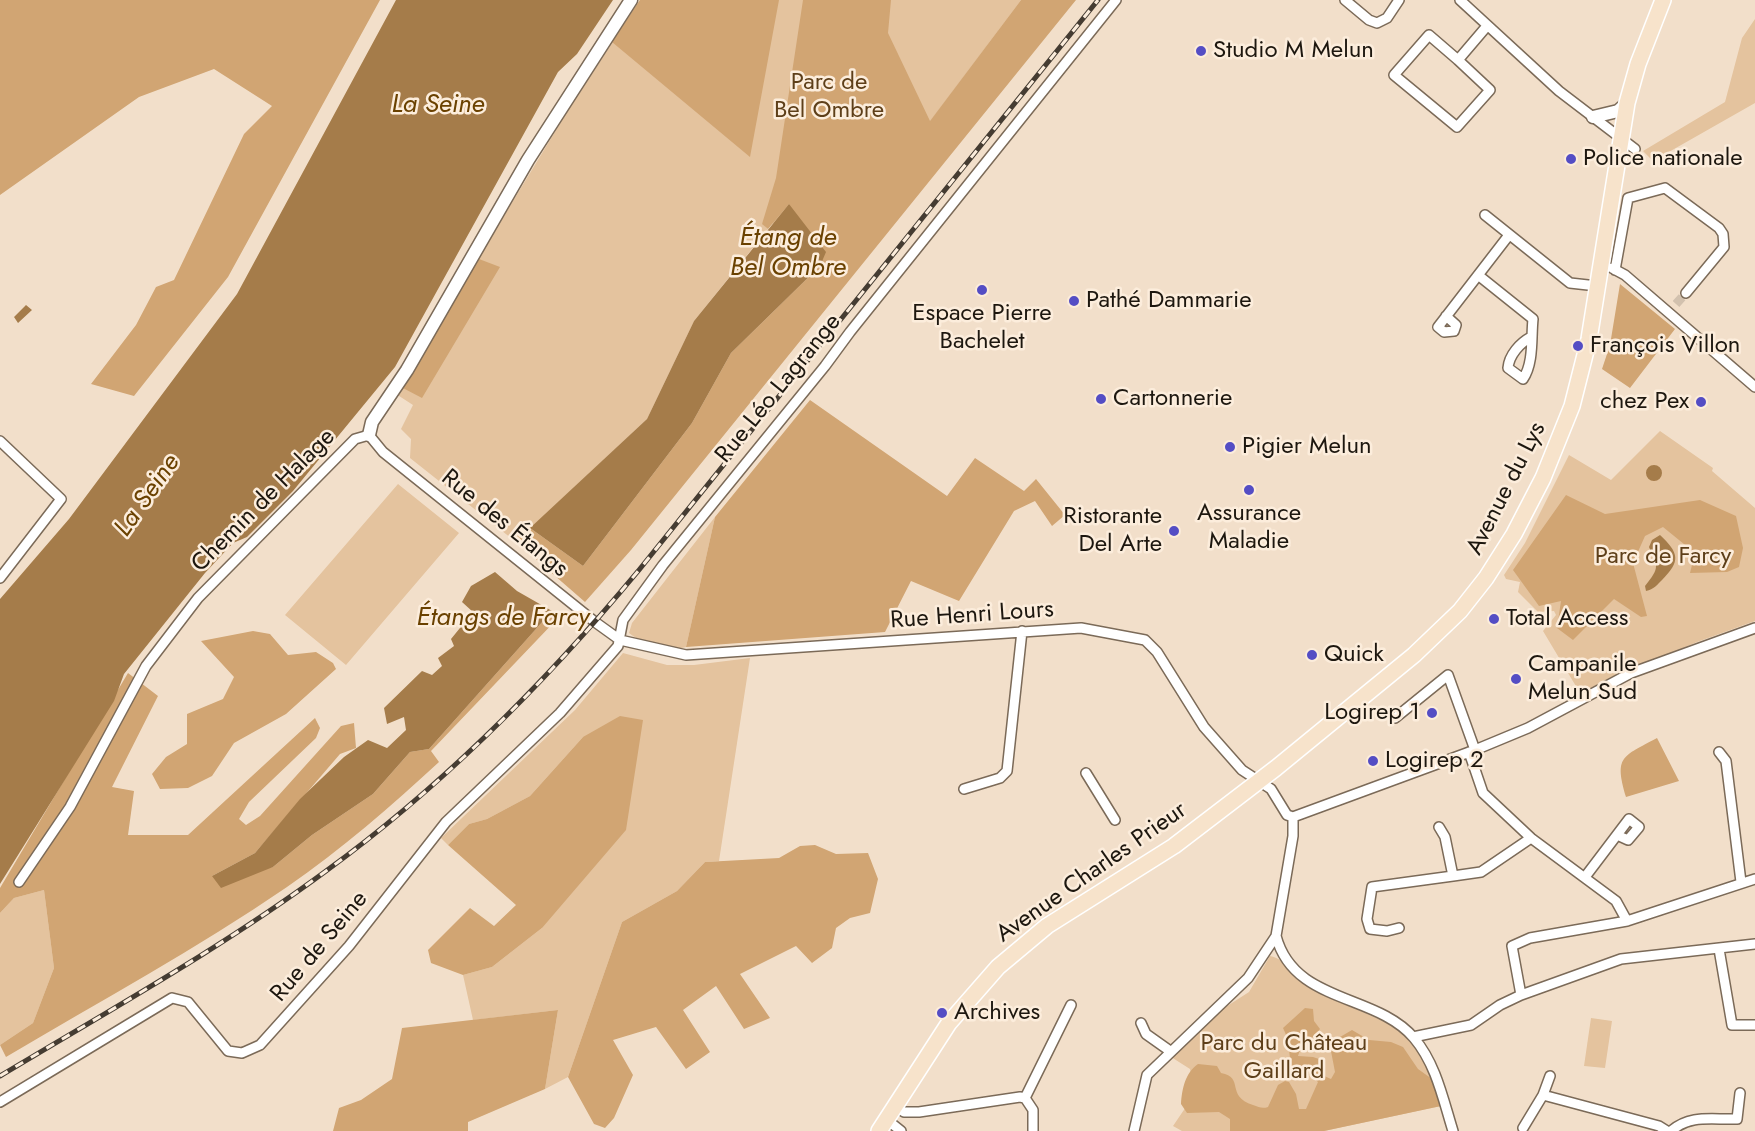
<!DOCTYPE html>
<html>
<head>
<meta charset="utf-8">
<style>
	body { margin:0 }
	canvas { display:block; background:#f2dfca }
</style>
</head>
<body>
<canvas width="1755" height="1131"></canvas>
<script>
const ctx = document.querySelector('canvas').getContext('2d');
ctx.lineJoin = 'round';
function fill(path, color) { ctx.fillStyle = color; ctx.fill(path, 'evenodd'); }
function trace(path, color, width, dash) { ctx.strokeStyle = color; ctx.lineWidth = width; ctx.lineCap = dash ? 'butt' : 'round'; ctx.setLineDash(dash || []); ctx.stroke(path); }
function write(font, color, halo, rows, align = 'center') {
  ctx.font = font + ' Jost,sans-serif'; ctx.lineWidth = 5; ctx.setLineDash([]); ctx.textBaseline = 'middle'; ctx.strokeStyle = halo; ctx.fillStyle = color; for (const [text, x, y, turn = 0] of rows) {
    ctx.save(); ctx.translate(x, y); ctx.rotate((+turn || 0) * Math.PI / 180); ctx.textAlign = isNaN(turn) ? turn : align; if (halo) ctx.strokeText(text, 0, 0); ctx.fillText(text, 0, 0); ctx.restore();
  }
}
const green = new Path2D(`
	M640 0H1021L852 226 762 223 768 229 694 321 647 419 516 542 410 458 411 439 401 429 413 405 396 394 567 112Z
	M1755 19V103L1653 161 1643 151 1725 102 1742 38Z
	M1660 431 1713 468 1712 471 1755 508V621L1697 642 1580 693 1543 631 1556 615 1554 611 1538 612 1518 592 1520 582 1506 579 1504 575 1525 543 1569 455 1611 480Z
	M398 484 459 533 346 665 285 615Z
	M715 517 686 647C668 653 643 644 629 633L632 623Z
	M623 653 667 665H694L750 658 719 861 705 862 677 891 622 922 568 1077 545 1089 558 1010 473 1020 463 975 492 967 542 928 583 737 530 796 487 819 469 824 448 845 441 838 575 710Z
	M44 890 54 968 33 1023 0 1045V913L14 898Z
	M1270 956C1287 959 1301 982 1317 991 1354 1013 1406 1019 1427 1062 1433 1075 1436 1092 1441 1106L1324 1131H1182L1173 1126 1194 1095 1190 1069 1168 1055 1207 1019 1249 992Z
	M1591 1018 1612 1021 1605 1068 1584 1066Z`);
const forest = new Path2D(`
	M0 0H380L228 277 134 396 91 384 136 325 156 287 174 280 244 134 272 106 214 69 139 97 0 195Z
	M640 0H779L750 157 612 42Z
	M803 0H891L888 33 930 121 1021 0H1076L631 550 585 602 516 542 530 528 583 566 692 423 731 353 820 266 789 204 768 229 762 224 776 178Z
	M479 259 500 267 422 398 401 387Z
	M1620 284 1675 329 1630 388 1602 369 1610 345Z
	M810 400 947 496 975 458 1024 491 1036 479 1065 515 1052 526 1035 501 1014 511 959 601 911 581 885 632 686 647 715 517Z
	M1566 495 1605 514 1700 500 1736 516 1743 548 1739 567 1727 572 1690 573 1695 553 1663 527 1645 536 1633 563 1647 616 1641 617 1614 599 1573 640 1557 628 1561 601 1539 606 1513 570Z
	M552 611 558 618 431 751 439 762C391 806 341 850 287 887 197 949 100 1001 6 1057L0 1045 33 1023 54 968 44 890 14 898 0 913V888L128 673 158 696 112 787 134 791 128 835H188L315 718 320 728 316 738 249 802 239 819 246 825 260 816 341 726 354 723 356 748 340 754 255 853 212 876 273 867 312 835 373 794 410 752 429 749Z
	M253 631 270 634 288 655 316 652 333 663 336 669 286 714 234 743 212 776 188 788 160 789 152 774 166 757 187 744V714L223 699 234 677 201 641Z
	M620 716 643 720 626 830 542 928 492 967 463 975 431 963 428 950 470 908 494 926 516 905 448 845 469 824 487 819 530 796 583 737Z
	M1657 738 1679 781 1626 797C1614 756 1622 757 1657 738Z
	M815 845 836 854 868 853 878 879 870 913 850 918 836 928 832 948 812 963 796 946 740 974 770 1018 744 1029 716 986 683 1010 710 1052 686 1069 656 1027 613 1040 633 1075 614 1118 605 1128 594 1124 568 1077 622 922 677 891 705 862 779 858 800 846Z
	M1305 1008 1313 1009 1314 1021 1320 1029C1314 1038 1300 1046 1298 1056L1313 1057 1322 1060V1075L1331 1079 1335 1072 1330 1046 1335 1040 1352 1030 1369 1040 1391 1042 1403 1047 1418 1069 1432 1079 1441 1106 1324 1131H1230V1119L1219 1112 1187 1113 1181 1104C1182 1089 1185 1073 1198 1064L1217 1066 1221 1073C1245 1077 1225 1096 1253 1105 1259 1107 1262 1109 1268 1107L1278 1085 1285 1081 1289 1082 1296 1094 1299 1109H1306L1318 1082 1310 1075 1301 1078 1295 1076C1287 1060 1292 1045 1283 1028Z
	M558 1010 545 1089 468 1122V1131H333L339 1108 361 1100 392 1079 402 1028Z`);
const water = new Path2D(`
	M396 0H613L577 54 558 72 395 367 293 491 247 537 233 543 205 573 124 674 114 701 0 884V599L69 519 237 294Z
	M789 204 826 252 820 266 731 353 692 423 583 566 530 528 647 419 694 321Z
	M26 305 32 310 18 323 14 317Z
	M1646 473a8 8 0 1 1 16 0a8 8 0 1 1-16 0Z
	M1660 535C1679 553 1681 561 1662 580 1657 585 1654 589 1646 591L1645 586C1660 567 1658 568 1649 547L1652 540Z
	M495 572 517 591 552 611 429 749 410 752 373 794 312 835 273 867 221 888 212 876 255 853 300 799 344 757 368 740 387 748 406 730 404 717 387 724 384 708 422 671 432 675 442 666 438 658 454 646 451 639 473 612 462 602 471 586Z`);
const minorTunnel = new Path2D(`
	M1676 304 1686 293`);
const minor = new Path2D(`
	M1345 0 1369 20 1377 23 1387 18 1399 0
	M1460 0 1559 91 1635 149
	M1458 60 1490 90 1457 127 1394 75 1429 35 1458 60 1487 26
	M1485 215 1570 283 1597 286
	M1612 268 1625 275 1755 387
	M1615 270 1628 198 1665 188 1719 228 1723 234 1724 247 1686 293
	M1478 275 1533 319C1531 337 1534 363 1523 379L1508 368C1509 355 1520 343 1531 337
	M1446 316 1456 325 1454 331 1444 332 1438 327 1509 235
	M0 441 61 499 0 578
	M1395 718 1448 675 1475 750
	M1469 752 1483 793 1531 838 1616 901 1627 921
	M1719 752 1726 761 1741 882
	M1086 773 1115 820
	M964 789 1000 778 1007 771 1022 631
	M1293 817 1475 750 1528 728 1631 673 1755 628
	M1293 817V836L1276 936C1294 1004 1376 993 1414 1038 1436 1064 1443 1099 1453 1131
	M1439 827 1445 837 1453 876 1481 872 1531 838
	M1585 877 1629 819 1639 827 1628 840 1617 835
	M19 882 70 807 146 666 198 598 355 439 369 435 383 452 595 622 620 640 686 655 1081 628 1145 640 1157 652 1204 727 1242 770 1271 789 1287 815 1293 817
	M1399 928 1387 931 1370 929 1367 919 1372 887 1453 876
	M1719 949 1732 1025H1755
	M1521 995 1512 946 1530 938 1627 921 1755 879
	M1141 1023 1146 1034 1170 1051
	M1413 1037 1471 1025 1500 1005 1521 995 1621 959 1755 944
	M1543 1095 1659 1126 1667 1131
	M1025 1098 1071 1005
	M0 1102 172 998 188 1002 228 1051 242 1053 260 1045 349 946 446 822 560 713 618 646 623 620 663 565 825 366 850 332 1116 0
	M895 1106 904 1112H919L1020 1097 1025 1098 1033 1110V1131
	M886 1119 901 1131
	M1523 1128 1543 1095 1550 1076
	M1134 1131 1147 1075 1248 978 1276 936
	M1671 1131C1691 1114 1712 1120 1737 1119L1740 1093`);
const tertiary = new Path2D(`
	M1593 117 1618 111 1627 103
	M369 435 372 422 407 370 528 160 631 0`);
const primary = new Path2D(`
	M879 1131 949 1023 998 967 1047 926 1174 846 1276 768 1414 655 1460 611 1486 578 1514 534 1543 478 1572 406 1589 339 1627 103 1638 64 1663 0`);
const rail = new Path2D(`
	M0 1076C110 1010 223 947 326 871 444 785 546 682 639 570L1098 0`);
const markers = [
	[1201,51,6,"#544dc4"],
	[1571,159,6,"#544dc4"],
	[982,290,6,"#544dc4"],
	[1074,301,6,"#544dc4"],
	[1578,346,6,"#544dc4"],
	[1101,399,6,"#544dc4"],
	[1701,402,6,"#544dc4"],
	[1230,447,6,"#544dc4"],
	[1249,490,6,"#544dc4"],
	[1174,531,6,"#544dc4"],
	[1494,619,6,"#544dc4"],
	[1312,655,6,"#544dc4"],
	[1516,679,6,"#544dc4"],
	[1432,713,6,"#544dc4"],
	[1373,761,6,"#544dc4"],
	[942,1013,6,"#544dc4"]
];
const poiNames = [
	["Studio M Melun",1213,51],
	["Police nationale",1583,159],
	["Pathé Dammarie",1086,301],
	["Espace Pierre",982,314,"center"],
	["Bachelet",982,342,"center"],
	["François Villon",1590,346],
	["Cartonnerie",1113,399],
	["chez Pex",1689,402,"right"],
	["Pigier Melun",1242,447],
	["Assurance",1249,514,"center"],
	["Maladie",1249,542,"center"],
	["Ristorante",1162,517,"right"],
	["Del Arte",1162,545,"right"],
	["Total Access",1506,619],
	["Quick",1324,655],
	["Campanile",1528,665],
	["Melun Sud",1528,693],
	["Logirep 1",1420,713,"right"],
	["Logirep 2",1385,761],
	["Archives",954,1013]
];
const parkNames = [
	["Parc de",829,83],
	["Bel Ombre",829,111],
	["Parc de Farcy",1663,557],
	["Parc du Château",1284,1044],
	["Gaillard",1284,1072]
];
const streetNames = [
	["Rue Léo Lagrange",779,389,-51],
	["Avenue du Lys",1507,489,-63],
	["Chemin de Halage",264,501,-45],
	["Rue des Étangs",504,524,39],
	["Rue Henri Lours",972,616,-4],
	["Avenue Charles Prieur",1092,873,-35],
	["Rue de Seine",320,947,-50]
];
const waterNames = [
	["La Seine",438,106],
	["Étang de",788,239],
	["Bel Ombre",788,269],
	["La Seine",148,496,-55],
	["Étangs de Farcy",503,619]
];
fill(green, '#e4c39e');
fill(forest, '#d1a573');
fill(water, '#a57c4a');
trace(minorTunnel, '#d2c1ae', 9, [9, 4.5]);
trace(minor, '#7b6a58', 12);
trace(tertiary, '#7b6a58', 15);
trace(primary, '#fff', 18);
trace(minor, '#fff', 9);
trace(tertiary, '#fff', 12);
trace(primary, '#f7e3cb', 15);
trace(rail, '#453c32', 5);
trace(rail, '#fceddc', 3, [9]);
for (const [x, y, r, color] of markers) { const dot = new Path2D(); dot.arc(x, y, r, 0, 2 * Math.PI); ctx.fillStyle = color; ctx.fill(dot); trace(dot, '#fceddc', 2); }
write('24px', '#1d170f', '#fceddc', poiNames, 'left');
write('24px', '#5e3f19', '#fceddc', parkNames);
write('24px', '#1d170f', '#fceddc', streetNames);
write('italic 26px', '#6a4100', '#fceddc', waterNames);
</script>
</body>
</html>
